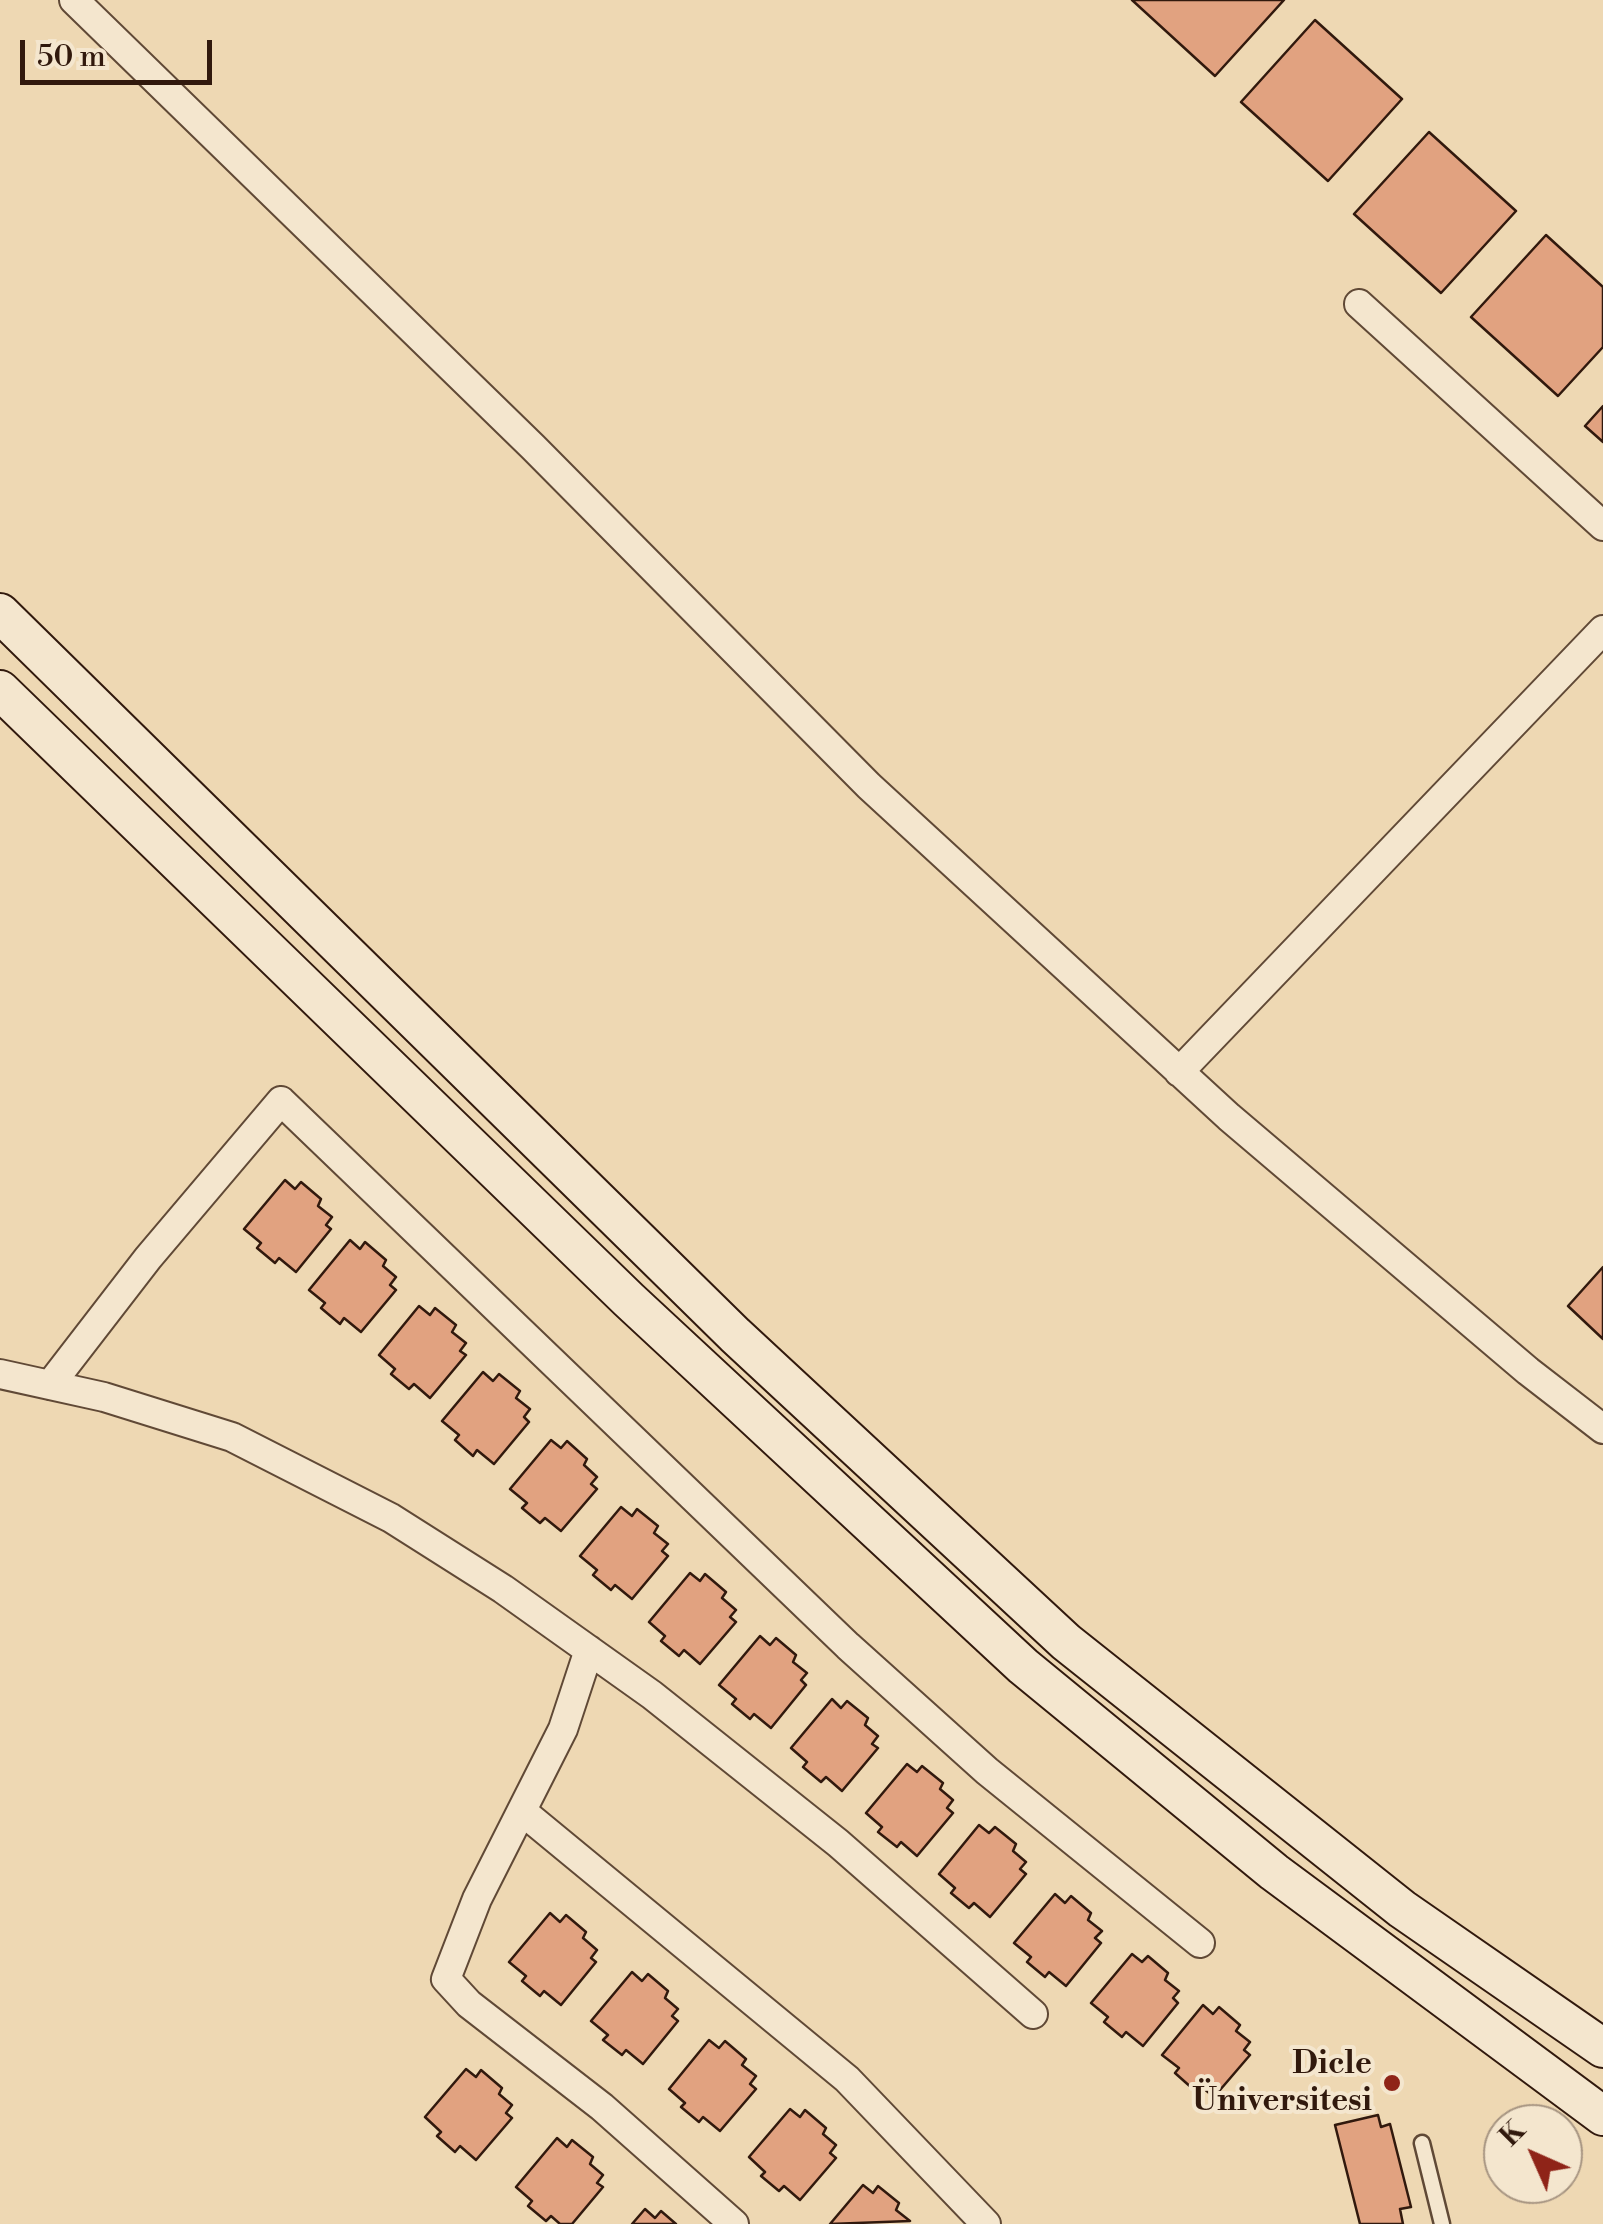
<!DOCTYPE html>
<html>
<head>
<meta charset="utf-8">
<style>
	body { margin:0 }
	#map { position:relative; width:1603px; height:2224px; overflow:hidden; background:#eed8b3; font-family:"Libre Bodoni",serif }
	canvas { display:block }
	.north { position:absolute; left:1483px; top:2104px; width:100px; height:100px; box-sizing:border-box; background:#f4e6ce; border:2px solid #a69481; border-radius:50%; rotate:315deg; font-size:28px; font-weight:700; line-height:40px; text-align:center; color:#31190d }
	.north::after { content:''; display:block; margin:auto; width:35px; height:45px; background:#8f2418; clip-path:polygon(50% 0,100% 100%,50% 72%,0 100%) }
	.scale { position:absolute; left:20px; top:40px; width:192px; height:45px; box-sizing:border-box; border:5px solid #31190d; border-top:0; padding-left:12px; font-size:30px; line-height:35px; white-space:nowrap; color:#31190d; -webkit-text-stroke:8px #f4e6ce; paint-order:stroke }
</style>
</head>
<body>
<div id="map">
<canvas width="1603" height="2224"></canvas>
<div class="north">K</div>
<div class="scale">50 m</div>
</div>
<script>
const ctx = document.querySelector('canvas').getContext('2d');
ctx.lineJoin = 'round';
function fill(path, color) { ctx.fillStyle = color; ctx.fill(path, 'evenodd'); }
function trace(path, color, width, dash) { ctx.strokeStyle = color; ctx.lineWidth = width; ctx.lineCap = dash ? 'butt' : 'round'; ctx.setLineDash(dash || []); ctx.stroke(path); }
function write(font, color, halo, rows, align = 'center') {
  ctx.font = font + ' "Libre Bodoni",serif'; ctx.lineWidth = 8; ctx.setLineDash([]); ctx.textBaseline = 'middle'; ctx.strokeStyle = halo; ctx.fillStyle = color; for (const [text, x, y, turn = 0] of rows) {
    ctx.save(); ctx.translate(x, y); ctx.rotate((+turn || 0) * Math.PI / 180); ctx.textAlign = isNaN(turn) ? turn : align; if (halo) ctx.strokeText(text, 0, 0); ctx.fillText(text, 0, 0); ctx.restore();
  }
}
const building = new Path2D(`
	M1132 0H1284L1215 76Z
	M1315 20 1402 99 1328 181 1241 102Z
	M1429 132 1516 211 1441 293 1354 214Z
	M1546 235 1603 287V347L1558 396 1471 317Z
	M1603 406V442L1585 426Z
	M285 1180 295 1189 301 1182 321 1199 318 1206 332 1217 326 1225 331 1229 296 1272 279 1258 275 1263 257 1248 261 1243 244 1229Z
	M350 1240 360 1249 365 1242 386 1260 383 1266 396 1277 390 1285 396 1290 361 1332 344 1318 340 1324 321 1308 325 1303 309 1290Z
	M1603 1267V1339L1568 1306Z
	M419 1306 430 1315 435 1308 456 1325 452 1332 466 1343 460 1351 466 1355 430 1398 414 1384 409 1389 391 1374 395 1369 379 1355Z
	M483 1372 493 1381 499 1374 520 1391 516 1398 530 1409 524 1417 529 1422 494 1464 477 1450 473 1456 455 1440 459 1435 442 1421Z
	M551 1440 561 1448 567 1441 587 1459 584 1465 597 1477 591 1484 597 1489 561 1531 545 1518 540 1523 522 1508 527 1503 510 1489Z
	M621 1507 632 1516 637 1509 658 1526 654 1533 668 1544 662 1551 668 1556 632 1599 615 1585 611 1590 593 1575 597 1570 580 1556Z
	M690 1573 700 1581 705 1574 726 1592 722 1598 736 1610 730 1617 736 1622 700 1664 684 1650 679 1656 661 1641 665 1636 649 1622Z
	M760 1636 770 1645 776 1638 796 1655 793 1662 807 1673 801 1680 806 1685 771 1728 754 1714 750 1719 732 1704 736 1699 719 1685Z
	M832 1699 841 1708 847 1701 868 1718 865 1725 878 1736 872 1744 878 1748 842 1791 826 1777 821 1782 803 1767 807 1762 791 1748Z
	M907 1764 917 1772 922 1766 943 1783 940 1789 953 1800 947 1808 953 1813 917 1856 901 1842 897 1847 878 1832 882 1827 866 1813Z
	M979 1825 989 1833 995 1827 1016 1844 1013 1851 1026 1862 1020 1869 1026 1874 990 1917 974 1903 969 1908 951 1893 955 1888 939 1874Z
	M1055 1894 1065 1903 1071 1896 1091 1913 1088 1920 1102 1931 1095 1938 1101 1943 1066 1986 1049 1972 1045 1977 1027 1962 1031 1957 1014 1943Z
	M550 1913 560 1922 566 1915 586 1932 583 1938 597 1950 591 1958 596 1962 561 2005 544 1991 540 1996 522 1981 526 1976 509 1962Z
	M1132 1954 1142 1962 1148 1956 1168 1973 1165 1980 1179 1991 1173 1998 1178 2003 1143 2046 1126 2032 1122 2037 1104 2022 1108 2017 1091 2003Z
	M632 1972 642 1981 648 1974 668 1991 665 1998 678 2009 672 2016 678 2021 643 2064 626 2050 622 2055 603 2040 608 2035 591 2021Z
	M1203 2005 1213 2014 1219 2007 1240 2025 1236 2031 1250 2042 1244 2050 1250 2055 1214 2097 1197 2083 1193 2089 1175 2073 1179 2068 1162 2055Z
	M709 2040 719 2048 725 2041 746 2059 742 2065 756 2076 750 2084 756 2089 720 2131 703 2117 699 2122 681 2107 685 2103 669 2089Z
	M466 2069 476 2077 481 2070 502 2088 499 2094 512 2105 506 2113 512 2118 476 2160 460 2146 455 2152 437 2136 441 2132 425 2117Z
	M790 2109 800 2117 805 2110 826 2128 823 2134 836 2145 830 2153 836 2158 800 2200 784 2186 779 2191 761 2176 765 2172 749 2157Z
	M1378 2115 1381 2127 1390 2124 1411 2207 1400 2209 1403 2224H1360L1335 2125Z
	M557 2138 567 2147 572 2140 593 2157 590 2164 603 2175 597 2183 603 2187 572 2224H560L551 2216 546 2221 528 2206 532 2201 516 2187Z
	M863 2185 873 2193 878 2186 899 2203 896 2210 910 2221 830 2224Z
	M645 2209 655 2218 661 2211 676 2224H632Z`);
const lane = new Path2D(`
	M1422 2143 1442 2224`);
const street = new Path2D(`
	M74 0 533 447 869 786 1229 1117 1528 1371 1603 1429
	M1359 304 1603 526
	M1179 1072 1603 630
	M0 1374 104 1397 232 1437 391 1518 503 1589 652 1695 838 1843 1033 2014
	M50 1385 148 1258 281 1101 848 1646 987 1771 1200 1943
	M589 1650 563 1729 477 1899 446 1979 469 2004 602 2107 734 2224
	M523 1812 847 2079 986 2224`);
const secondary = new Path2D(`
	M0 613 735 1335 1066 1642 1402 1909 1603 2048
	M0 690 629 1300 1023 1666 1274 1872 1603 2116`);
const markers = [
	[1392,2083,10,"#8f2418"]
];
const poiNames = [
	["Dicle",1372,2065],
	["Üniversitesi",1372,2102]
];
fill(building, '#e1a280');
trace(building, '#31190d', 2.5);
trace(lane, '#604936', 19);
trace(street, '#604936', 32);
trace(secondary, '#31190d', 42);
trace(lane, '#f4e6ce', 14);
trace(street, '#f4e6ce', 28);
trace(secondary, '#f4e6ce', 38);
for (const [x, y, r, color] of markers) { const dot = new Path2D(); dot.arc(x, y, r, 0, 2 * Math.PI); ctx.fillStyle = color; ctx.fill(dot); trace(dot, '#f4e6ce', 4); }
write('bold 32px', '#31190d', '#f4e6ce', poiNames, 'right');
</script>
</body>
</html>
